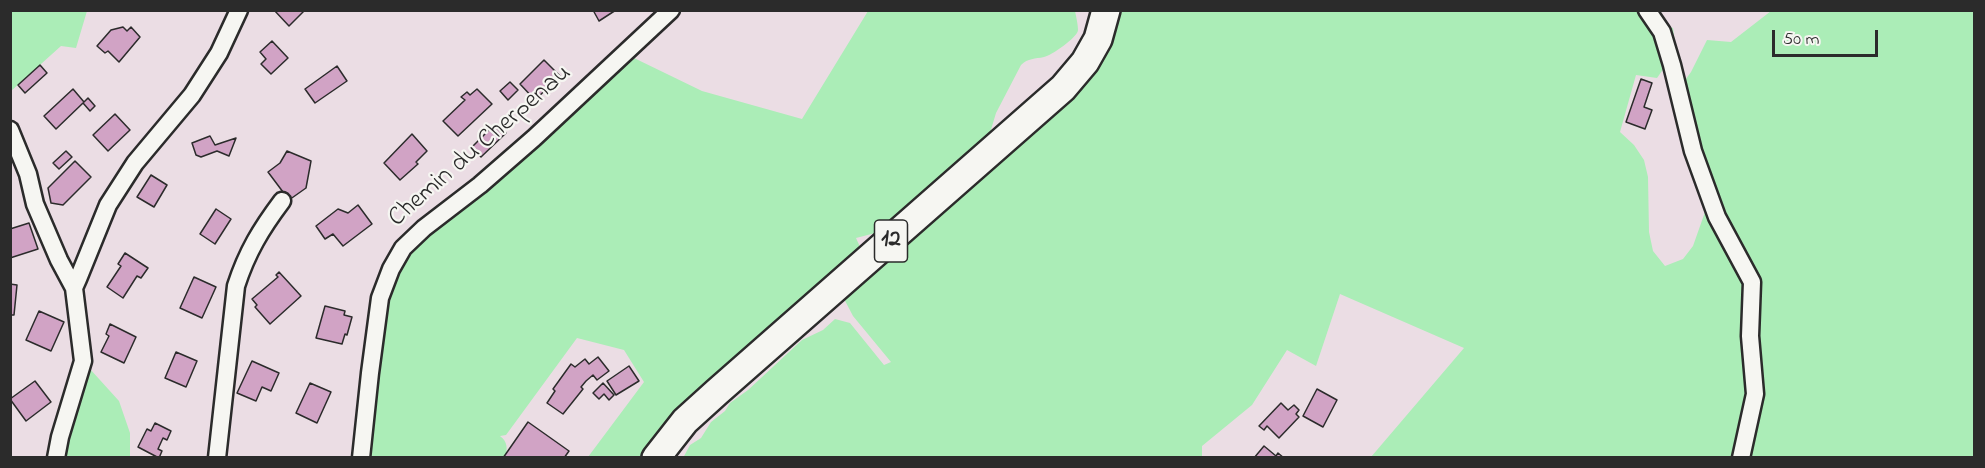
<!DOCTYPE html>
<html>
<head>
<meta charset="utf-8">
<style>
	body { margin:0 }
	#map { position:relative; width:1985px; height:468px; overflow:hidden; background:#ebdde4; font-family:"Indie Flower",sans-serif }
	canvas { display:block }
	.frame { position:absolute; inset:0; border:12px solid #2b2b2b; pointer-events:none }
	.scale { position:absolute; left:1772px; top:30px; width:106px; height:27px; box-sizing:border-box; border:3px solid #2b2b2b; border-top:0; padding-left:8px; font-size:18px; line-height:21px; white-space:nowrap; color:#2b2b2b; -webkit-text-stroke:4px #f6f6f2; paint-order:stroke }
</style>
</head>
<body>
<div id="map">
<canvas width="1985" height="468"></canvas>
<div class="frame"></div>
<div class="scale">50 m</div>
</div>
<script>
const ctx = document.querySelector('canvas').getContext('2d');
ctx.lineJoin = 'round';
function fill(path, color) { ctx.fillStyle = color; ctx.fill(path, 'evenodd'); }
function trace(path, color, width, dash) { ctx.strokeStyle = color; ctx.lineWidth = width; ctx.lineCap = dash ? 'butt' : 'round'; ctx.setLineDash(dash || []); ctx.stroke(path); }
function write(font, color, halo, rows, align = 'center') {
  ctx.font = font + ' "Indie Flower",sans-serif'; ctx.lineWidth = 4.5; ctx.setLineDash([]); ctx.textBaseline = 'middle'; ctx.strokeStyle = halo; ctx.fillStyle = color; for (const [text, x, y, turn = 0] of rows) {
    ctx.save(); ctx.translate(x, y); ctx.rotate((+turn || 0) * Math.PI / 180); ctx.textAlign = isNaN(turn) ? turn : align; if (halo) ctx.strokeText(text, 0, 0); ctx.fillText(text, 0, 0); ctx.restore();
  }
}
const green = new Path2D(`
	M10 11H87L76 48 61 46 11 91Z
	M868 11H1075C1076 16 1078 24 1078 30 1078 37 1051 56 1044 57 1035 59 1028 58 1021 65L996 113 990 133 992 145 887 230 856 238 861 249 645 457H588L644 382 624 350 577 338 506 435 500 436C508 442 507 448 506 457L367 458 377 371 391 282 403 258 419 239 634 58 702 91 802 119Z
	M1114 11H1640V18L1673 28 1676 51 1657 78 1636 75 1620 132 1634 145 1644 160 1648 177 1649 232 1653 251 1665 266 1683 259 1693 246 1705 212 1704 193 1680 87 1691 72 1707 40 1731 42 1771 11H1974V457H1371L1464 348 1340 294 1316 366 1287 350 1252 405 1202 446V457L683 458 690 445 701 438 711 422 725 411 730 403 748 390 802 340 823 330 835 319 850 323 884 365 891 362 853 316 842 295 972 179Z
	M90 369 119 401 130 433V457L62 458 66 438Z`);
const building = new Path2D(`
	M274 10H305L289 26Z
	M593 10H616L599 21Z
	M123 27 127 31 131 27 140 37 119 62 108 51 105 53 97 46 111 30Z
	M272 41 288 58 271 74 261 64 266 59 260 52Z
	M544 60 560 76 535 100 520 84Z
	M40 65 47 73 25 93 18 85Z
	M337 66 347 81 315 103 305 89Z
	M1641 79 1652 83 1644 107 1652 110 1645 129 1626 122Z
	M510 82 518 90 508 100 500 91Z
	M73 89 84 102 88 98 95 106 90 111 83 103 56 129 44 116Z
	M477 89 492 104 458 136 443 121 465 100 461 97 467 92 470 95Z
	M115 114 130 130 108 151 93 135Z
	M494 125 500 131 502 128 506 133 481 157 472 147Z
	M412 134 427 151 416 162 418 164 400 180 384 163Z
	M210 136 215 145 236 138 229 156 217 151 201 157 196 155 192 143Z
	M66 151 72 157 59 169 53 163Z
	M287 151 311 161 306 188 289 200 268 172 280 163Z
	M75 161 91 177 63 205 51 203 48 188Z
	M151 175 167 185 154 207 137 197Z
	M358 205 372 224 343 246 333 234 325 239 316 226 338 209 348 213Z
	M216 209 231 219 215 244 200 234Z
	M29 223 38 249 10 258V229Z
	M125 253 148 268 141 278 137 276 123 298 107 287 121 266 118 264Z
	M279 272 301 296 270 324 255 307 257 305 252 299 278 277 276 275Z
	M194 277 216 287 202 318 180 308Z
	M10 284 17 285 14 315H10Z
	M325 306 345 311 344 315 352 317 347 335 345 334 342 344 316 338Z
	M39 311 64 322 51 351 26 340Z
	M110 324 136 337 124 363 101 352 109 336 106 334Z
	M176 352 197 361 186 387 165 378Z
	M598 357 609 371 597 380 593 375 586 381 581 387 583 389 563 414 547 403 555 391 553 389 571 364 575 367 585 359 589 364Z
	M252 361 279 373 271 391 262 387 256 401 237 393Z
	M629 366 639 381 616 395 607 381Z
	M35 381 51 402 26 421 10 399Z
	M310 383 331 392 317 423 296 413Z
	M603 383 614 395 609 400 604 394 599 399 593 393Z
	M1317 389 1337 400 1323 427 1303 416Z
	M1281 403 1288 410 1294 405 1299 410 1296 414 1299 417 1279 438 1267 426 1264 430 1259 426Z
	M528 422 569 451 564 458H503Z
	M155 423 171 431 167 440 163 438 158 449 162 451 159 458 138 447 147 429 151 431Z
	M1264 446 1276 456 1278 453 1284 458H1254Z`);
const minor = new Path2D(`
	M1647 10 1662 32 1672 65 1693 151 1717 217 1752 282 1750 336 1755 394 1741 458
	M10 130 28 174 35 204 59 260 74 288
	M56 458 60 437 83 361 74 288 78 279 108 205 135 163 192 95 219 53 239 10
	M217 458 236 286C247 252 261 229 282 201
	M361 458 370 373 380 298 391 269 403 248 424 228 480 185 534 138 671 10`);
const primary = new Path2D(`
	M656 458 685 421 717 392 1063 88 1085 62 1098 39 1106 10`);
const shields = [
	[891,241,33]
];
const shieldNames = [
	["12",891,241]
];
const streetNames = [
	["Chemin du Cherpenau",481,147,-41]
];
fill(green, '#abedb7');
fill(building, '#d1a3c5');
trace(building, '#2b2b2b', 1.5);
trace(minor, '#2b2b2b', 21);
trace(primary, '#2b2b2b', 32);
trace(minor, '#f6f6f2', 16);
trace(primary, '#f6f6f2', 27);
for (const [x, y, w] of shields) { const box = new Path2D(); box.roundRect(x - w / 2, y - 21, w, 42, 4.5); ctx.fillStyle = '#f6f6f2'; ctx.fill(box); trace(box, '#2b2b2b', 1.5); }
write('bold 24px', '#2b2b2b', null, shieldNames);
write('26px', '#2b2b2b', '#f6f6f2', streetNames);
</script>
</body>
</html>
